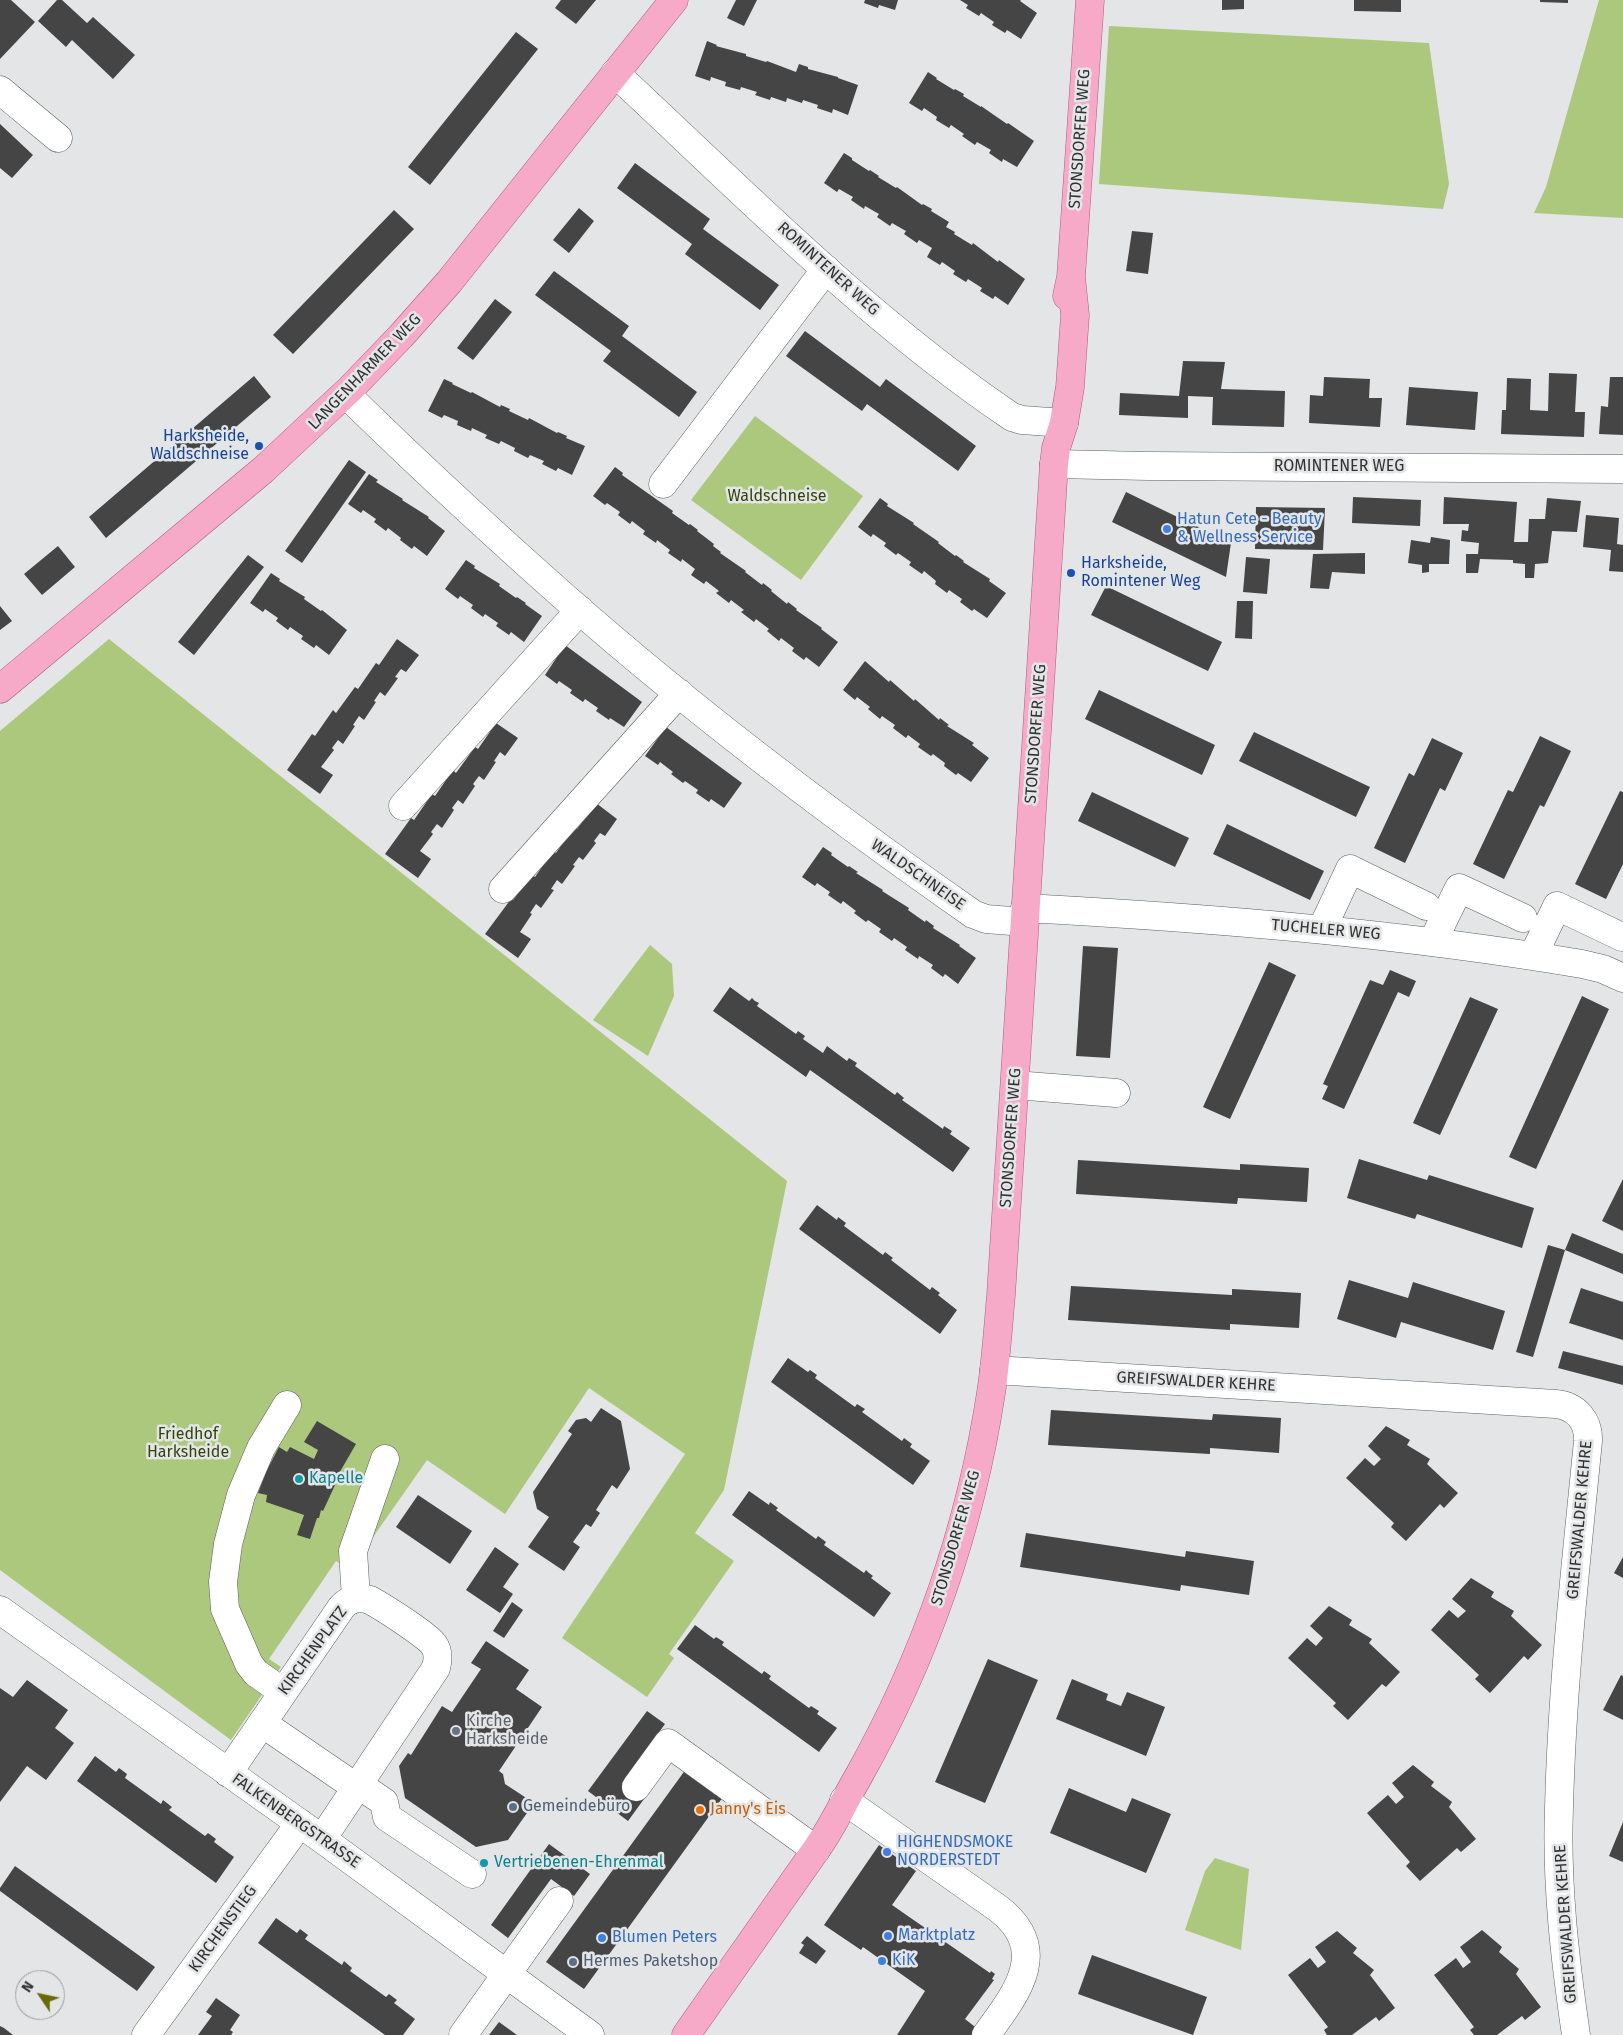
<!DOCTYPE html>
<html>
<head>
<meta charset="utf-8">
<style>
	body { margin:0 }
	#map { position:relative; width:1623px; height:2035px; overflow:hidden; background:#e3e5e6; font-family:"Fira Sans",sans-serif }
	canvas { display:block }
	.north { position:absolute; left:15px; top:1970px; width:50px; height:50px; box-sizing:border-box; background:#e3e5e6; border:1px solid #9b9d9e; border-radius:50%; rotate:304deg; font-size:14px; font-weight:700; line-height:20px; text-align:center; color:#303131 }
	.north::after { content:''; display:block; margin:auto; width:18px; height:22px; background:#6a6a09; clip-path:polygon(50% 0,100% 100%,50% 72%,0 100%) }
</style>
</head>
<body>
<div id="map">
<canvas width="1623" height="2035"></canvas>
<div class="north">N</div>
</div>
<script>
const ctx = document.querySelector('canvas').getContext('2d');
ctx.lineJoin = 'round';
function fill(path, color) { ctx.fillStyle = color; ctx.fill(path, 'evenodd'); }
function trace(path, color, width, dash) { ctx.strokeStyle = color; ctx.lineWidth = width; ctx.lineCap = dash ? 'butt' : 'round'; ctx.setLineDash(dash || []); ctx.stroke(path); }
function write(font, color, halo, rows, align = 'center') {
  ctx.font = font + ' "Fira Sans",sans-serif'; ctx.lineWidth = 5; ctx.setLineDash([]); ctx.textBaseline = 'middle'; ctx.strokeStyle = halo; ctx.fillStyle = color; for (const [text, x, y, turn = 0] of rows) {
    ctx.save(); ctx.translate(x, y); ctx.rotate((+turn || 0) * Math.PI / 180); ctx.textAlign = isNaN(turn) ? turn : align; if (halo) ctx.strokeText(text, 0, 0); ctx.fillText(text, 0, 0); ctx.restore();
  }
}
const green = new Path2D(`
	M1599 0H1623V218L1534 213 1546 187Z
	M1109 26 1429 43 1449 184 1443 209 1099 184Z
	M755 416 863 496 801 580 691 500Z
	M109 639 787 1181 724 1490 695 1533 734 1561 669 1654 674 1658 647 1697 562 1638 685 1454 589 1388 505 1514 427 1460 350 1570 336 1561 269 1659 281 1667 231 1740 0 1570V731Z
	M650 945 672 964 674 996 648 1056 593 1020Z
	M1215 1858 1249 1869 1241 1950 1185 1930 1205 1871Z`);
const building = new Path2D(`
	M0 0H11L35 22 0 59Z
	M57 0H62L87 23 93 17 135 55 113 79 72 40 66 47 38 21Z
	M561 0H596L576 24 555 8Z
	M736 0H757L744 26 727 18Z
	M865 0H898L895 10 879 5 878 8 864 3Z
	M960 0H1021L1020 1 1037 13 1021 39 1007 30 1005 33 992 25 994 22 981 13 979 16 966 8 968 5Z
	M1222 0H1244V9L1222 10Z
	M1354 0H1401V12L1354 11Z
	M1540 0H1568V3L1540 2Z
	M516 32 538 49 430 185 408 167Z
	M707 41 717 45 716 46 746 54V56L766 62 767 61 796 72 799 64 808 67V69L838 77V78L858 85 848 115 833 109 832 113 817 108 818 105 803 100 802 103 787 98 786 102 771 97 770 100 755 95 757 92 741 87 740 90 725 86 726 82 711 77 710 81 695 76Z
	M928 72 937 78 936 79 954 90 955 89 964 94 963 96 981 107V106L1007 124 1008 123 1034 141 1017 167 1003 159 1002 162 989 153 991 150 977 142 975 145 962 136 964 134 951 125 949 128 936 120 937 117 924 108 922 111 909 103Z
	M0 124 33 155 12 178 0 168Z
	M844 153 852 158V160L869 171 870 170 879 176 878 177 896 188 897 187 922 205 923 204 932 209 931 211 949 222 946 227 955 232 954 234 972 245 973 243 998 262 999 260 1025 279 1008 305 995 296 993 299 980 291 982 288 968 279 966 282 953 274 955 271 942 262 940 265 927 257 932 248 919 240 917 243 904 234 906 231 892 223 890 226 877 217 879 214 865 206 864 209 851 200 853 197 839 189 837 192 824 183Z
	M635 163 710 219 703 229 779 285 760 310 685 254 692 244 617 188Z
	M579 208 594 221 569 253 553 240Z
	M394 210 414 229 293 354 273 335Z
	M1132 231 1153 233 1148 274 1126 271Z
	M554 271 629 326 622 336 697 392 679 417 603 361 611 351 535 295Z
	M495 299 512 312 473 360 457 348Z
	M805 331 880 387 886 379 976 446 958 471 867 404 862 411 786 356Z
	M1183 361 1225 362 1221 389 1285 391 1284 427 1212 425 1213 397 1188 396V418L1119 415 1120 393 1179 396Z
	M1549 373 1577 374 1575 412H1585L1584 437 1501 434 1502 410H1506L1507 378 1531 379 1530 410 1548 411Z
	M254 376 271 397 106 538 89 517Z
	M1324 377 1370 379 1369 398H1382L1380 427 1309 423 1310 395 1323 396Z
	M1610 377H1623V435L1599 434 1601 406 1608 407Z
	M444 379 453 383 452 384 471 393 472 392 500 407 501 405 510 409 509 411 528 420 529 418 557 433 558 432 567 436 566 438 585 446 572 475 558 468 556 471 542 464 544 461 530 455 528 458 514 451 515 448 501 441 499 444 485 438 487 435 472 428 471 431 457 425 458 421 444 415 442 418 428 411Z
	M1409 387 1478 392 1475 430 1406 425Z
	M349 460 366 472 302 563 285 551Z
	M615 467 623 473 622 475 673 511 672 513 689 525 690 524 698 530 697 531 714 544 713 546 721 552 720 553 746 571 745 572 762 585 763 583 772 590 771 591 787 604 788 602 797 609 796 610 822 628 821 629 838 642 819 667 806 657 804 660 792 651 794 648 781 638 779 641 767 631 769 629 756 619 754 622 741 612 744 610 731 600 729 603 716 593 719 591 706 581 704 584 691 575 695 569 682 559 681 562 668 553 670 550 657 540 656 543 643 534 645 531 632 521 630 524 618 515 620 512 607 503 605 505 593 496Z
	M369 474 378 480 376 482 403 499 402 500 429 517 428 518 445 531 427 556 414 546 412 549 400 540 401 538 388 528 386 531 374 522 376 519 363 510 361 513 348 504Z
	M1126 492 1231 543 1226 577 1112 522Z
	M1353 497 1421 500 1420 526 1352 523Z
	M1444 497 1517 502 1514 542H1528L1529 519H1545L1547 498 1581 501 1577 532 1552 531 1548 563 1535 564 1534 578H1525V564L1513 563V560L1480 559 1478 573H1466V554H1478L1479 543 1461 541 1462 530 1468 531 1469 524H1443Z
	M880 498 888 504 887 506 914 523 913 524 939 542 938 543 955 556 956 555 964 561 963 562 990 579 989 581 1006 593 987 618 974 609 972 611 960 602 962 599 949 590 947 593 935 584 936 581 924 571 922 574 909 565 911 562 898 553 896 555 884 546 886 543 873 534 871 537 858 527Z
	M1256 507 1325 508 1323 550 1255 549Z
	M1586 515 1619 518 1617 544 1623 545V572L1609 571 1611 550 1583 547Z
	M1431 537 1450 540 1449 564H1429V572L1422 573V565L1408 563 1411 540 1430 543Z
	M58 546 75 567 42 595 24 574Z
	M1365 553V574L1332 572 1329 589 1310 588 1313 554Z
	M248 555 264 567 194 655 178 642Z
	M1246 557 1270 559 1267 594 1243 592Z
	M466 560 475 566 474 568 500 584 499 586 516 598 517 597 526 603 525 604 542 616 524 642 511 632 509 635 496 626 498 623 485 614 483 617 471 608 473 605 460 596 458 599 445 589Z
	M271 573 280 579 279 581 305 597 304 599 321 611 322 610 347 630 329 655 316 645 314 648 301 639 303 636 290 627 288 630 276 621 278 618 265 609 263 612 250 603Z
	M1106 586 1222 642 1208 671 1091 615Z
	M1237 601H1253L1252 639 1235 638Z
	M0 606 12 621 0 630Z
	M397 639 419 655 406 672 401 669 395 677 398 678 385 696 380 692 374 701 376 702 364 720 359 716 353 725 355 726 343 744 338 740 332 748 334 750 321 767 333 775 320 794 287 770 312 734 315 736 333 710 336 713 355 687 358 689 376 663 379 665Z
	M565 645 642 702 624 727 610 718 609 720 596 711 598 708 585 699 583 702 570 693 572 690 559 681 557 684 545 675Z
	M865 661 889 682 890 680 914 701 915 699 939 720 940 718 949 725 947 726 974 743 972 745 989 758 971 782 958 773 956 775 944 766 945 763 933 754 931 756 918 747 920 744 908 735 906 738 893 728 895 725 882 716 880 719 868 709 870 707 857 697 855 700 843 690Z
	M1099 690 1215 745 1202 775 1085 719Z
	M496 723 518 738 505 756 500 752 494 761 496 762 484 780 479 776 473 784 475 786 463 804 458 800 452 808 454 810 442 828 437 824 431 832 433 834 420 851 431 859 418 878 385 854 411 818 414 820 432 794 435 796 453 770 456 773 475 747 478 749Z
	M666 727 742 783 724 808 711 799 709 802 696 793 698 790 685 781 683 783 671 774 673 772 660 762 658 765 645 756Z
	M1254 732 1370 787 1356 817 1239 761Z
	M1540 736 1571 751 1544 807 1540 805 1504 879 1473 864 1508 790 1513 792Z
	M1432 738 1463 753 1445 791 1440 788 1405 863 1374 848 1409 773 1414 776Z
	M1620 791 1623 792V864L1606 899 1575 884Z
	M1092 792 1189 838 1175 867 1078 821Z
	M596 803 617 819 605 836 600 833 594 841 596 843 583 860 579 857 573 865 575 866 562 884 557 880 551 889 554 890 541 908 536 904 530 913 532 914 520 932 531 939 518 958 485 934 511 899 513 900 532 875 535 877 553 851 556 853 574 827 577 829Z
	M1227 824 1324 871 1310 900 1213 854Z
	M823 847 832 853 831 855 848 867 849 866 858 872 856 873 883 890 882 891 909 908 908 910 925 922 926 920 934 926 933 928 960 945 959 946 976 958 958 984 945 974 943 977 931 968 933 965 919 956 918 959 905 950 907 947 894 938 892 941 879 932 881 929 868 920 866 922 854 913 856 911 843 901 841 904 828 895 830 892 817 883 815 886 802 877Z
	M1083 946 1118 948 1110 1058 1076 1056Z
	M1269 962 1296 975 1230 1119 1203 1107Z
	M1390 970 1416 981 1409 997 1398 992 1344 1109 1322 1099 1328 1086 1323 1084 1370 980 1383 985Z
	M730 987 749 1001 752 998 755 1001 759 1003 757 1006 796 1034 798 1031 805 1036 803 1039 823 1053 827 1046 847 1061 849 1058 857 1063 855 1066 895 1095 897 1092 904 1098 902 1100 943 1129 944 1126 952 1131 950 1134 970 1148 953 1172 810 1070 806 1077 713 1011Z
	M1582 996 1609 1009 1536 1169 1509 1157Z
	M1470 997 1498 1009 1440 1135 1413 1123Z
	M1359 1159 1427 1180 1429 1175 1534 1208 1522 1248 1417 1214 1415 1219 1347 1198Z
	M1078 1160 1240 1170V1164L1309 1168 1307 1202 1238 1198 1237 1204 1076 1194Z
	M1623 1179V1231L1602 1221Z
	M817 1205 837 1220 838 1217 846 1223 844 1226 883 1255 885 1252 893 1258 891 1260 930 1290 932 1287 940 1293 938 1295 957 1310 940 1334 799 1229Z
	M1572 1233 1623 1254V1274L1565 1250Z
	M1548 1245 1565 1250 1533 1357 1516 1352Z
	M1349 1280 1408 1298 1413 1282 1505 1311 1493 1350 1401 1322 1396 1338 1337 1319Z
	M1071 1286 1232 1295V1289L1301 1293 1299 1328 1230 1324V1330L1068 1320Z
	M1581 1288 1623 1302V1340L1569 1323Z
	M1563 1351 1623 1366V1385L1558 1368Z
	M788 1358 808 1372 810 1370 817 1375 815 1378 855 1407 857 1404 865 1409 862 1412 902 1441 904 1438 912 1444 910 1447 930 1461 913 1485 771 1382Z
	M601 1408 621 1421 630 1469 617 1489 612 1485 596 1510 600 1513 591 1527 586 1524 573 1542 580 1547 564 1571 528 1547 549 1517 537 1509 533 1492 572 1434 568 1431 576 1420 586 1418 591 1422Z
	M1051 1410 1212 1420 1213 1414 1281 1418 1279 1453 1210 1448V1454L1048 1445Z
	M317 1421 356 1444 334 1482 336 1483 323 1511 321 1510 319 1518H317L310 1539 297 1535 304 1515 266 1502 267 1495 258 1493 266 1472 279 1447 287 1452 290 1447 314 1459 318 1450 304 1442Z
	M1386 1426 1410 1440 1407 1445 1430 1459 1427 1464 1458 1493 1444 1508 1440 1504 1406 1541 1391 1527 1394 1523 1346 1478 1365 1458 1374 1466 1381 1459 1368 1446Z
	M749 1491 769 1505 770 1502 778 1508 776 1510 816 1539 818 1536 826 1542 824 1545 864 1573 866 1570 869 1573 873 1576 871 1578 891 1593 874 1617 732 1515Z
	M418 1495 472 1531 450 1564 396 1527Z
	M1026 1533 1185 1557 1186 1551 1254 1561 1249 1595 1181 1585 1180 1591 1020 1567Z
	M495 1547 519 1564 503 1587 513 1594 500 1613 466 1590Z
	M1623 1557V1578L1614 1573Z
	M1471 1578 1494 1592 1491 1597 1514 1611 1511 1616 1542 1645 1528 1660 1524 1656 1490 1693 1475 1679 1479 1675 1431 1630 1449 1610 1458 1618 1466 1611 1452 1599Z
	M512 1602 523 1610 504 1638 493 1631Z
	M1329 1606 1352 1620 1349 1625 1372 1639 1369 1643 1400 1672 1386 1687 1382 1684 1348 1720 1333 1706 1336 1703 1288 1658 1307 1638 1316 1646 1323 1638 1310 1626Z
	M695 1625 714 1639 716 1637 724 1642 722 1645 762 1674 764 1671 771 1676 769 1679 809 1708 811 1706 819 1711 817 1714 837 1728 819 1752 677 1649Z
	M486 1641 529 1670 516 1689 542 1707 499 1771 503 1774 505 1784 534 1803 508 1840 476 1847 405 1798 399 1766 408 1753 411 1755 442 1706 452 1712 481 1669 471 1663Z
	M988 1659 1038 1680 985 1803 935 1782Z
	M1621 1675 1623 1676V1720L1603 1710Z
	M1072 1679 1108 1694 1106 1700 1121 1706 1127 1692 1165 1707 1146 1756 1056 1719Z
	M27 1680 68 1710 55 1728 74 1743 46 1780 27 1766 0 1802V1688L13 1697Z
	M647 1711 665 1724 622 1783 644 1799 628 1821 588 1791Z
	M95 1756 116 1772 119 1768 127 1774 125 1778 161 1804 163 1800 172 1807 169 1810 205 1836 208 1833 216 1839 214 1842 234 1857 216 1883 77 1781Z
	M1413 1765 1434 1782 1431 1786 1452 1802 1449 1807 1476 1839 1461 1852 1457 1848 1420 1881 1406 1866 1410 1862 1367 1813 1388 1795 1396 1804 1404 1797 1392 1783Z
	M686 1769 723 1797 584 1989 546 1962Z
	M1069 1788 1126 1812 1132 1798 1171 1814 1146 1873 1050 1833Z
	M1623 1822V1862L1609 1856Z
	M549 1844 590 1874 574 1896 551 1879 508 1938 491 1925Z
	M879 1845 916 1871 892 1905 990 1973 991 1971 995 1974 992 1979 994 1980 965 2019 979 2030 975 2035H897L925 1991 863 1947 861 1950 824 1925Z
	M15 1866 155 1967 137 1991 0 1891V1888Z
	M276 1918 297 1933 300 1929 308 1935 305 1939 342 1965 344 1961 352 1968 350 1971 386 1997 389 1994 397 2000 394 2003 415 2019 403 2035H385L258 1943Z
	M1482 1930 1502 1947 1499 1952 1519 1969 1516 1974 1541 2007 1525 2020 1522 2016 1497 2035H1474L1470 2030 1474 2027 1434 1975 1456 1958 1463 1968 1471 1962 1460 1947Z
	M1337 1931 1357 1948 1353 1953 1374 1970 1370 1975 1395 2008 1379 2021 1376 2017 1352 2035H1327L1324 2030 1328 2027 1288 1975 1310 1958 1318 1968 1326 1962 1315 1947Z
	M807 1936 826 1951 816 1964 799 1953 804 1945 801 1943Z
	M1092 1955 1207 1997 1193 2035 1078 1994Z
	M216 1998 240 2015 230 2030 233 2032 231 2035H198L212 2016 206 2012Z
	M499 2022 517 2035H489Z
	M0 2026 4 2028 13 2035H0Z`);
const minor = new Path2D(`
	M615 73C743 192 867 319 1012 417L1022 420 1064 423
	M0 90 58 138
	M346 394C410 457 476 518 543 578 679 700 824 810 973 914L986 919 1024 922
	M1054 464 1148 466 1623 469
	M663 484 826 269
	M403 806 580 610
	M503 889 679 693
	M1025 908C1212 918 1398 933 1582 964L1603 969 1623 978
	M1322 929 1350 869 1426 906
	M1433 941 1459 888 1523 918
	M1533 956 1557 906 1622 937
	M1015 1085 1116 1093
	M994 1370 1556 1404C1576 1406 1589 1421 1588 1441 1576 1563 1562 1685 1559 1808 1556 1884 1565 1960 1576 2035
	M356 1598 353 1551 385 1459
	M0 1610 322 1839 590 2035
	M283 1692 256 1673 249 1664 225 1609 223 1582 228 1544 241 1495 261 1448 287 1405
	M262 1723 357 1788
	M228 1773 341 1608C348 1599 359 1596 370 1600 383 1607 427 1635 434 1645 439 1652 438 1660 436 1668L322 1839
	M359 1785 384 1802 387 1817 472 1874
	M636 1787 668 1743 816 1850
	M844 1800 999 1909C1052 1951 1015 1995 986 2035
	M146 2035 300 1823
	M463 2035 559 1901`);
const major = new Path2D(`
	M1067 296 1071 277 1090 0
	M0 689 263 470 351 388 401 336 449 282 674 0
	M686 2035C730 1972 774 1910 818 1847 833 1826 844 1801 857 1779 924 1660 970 1529 991 1393 996 1361 998 1328 1001 1295L1054 464 1056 448 1064 423 1070 387 1075 315 1071 277`);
const markers = [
	[259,446,5,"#1a4fb4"],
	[1167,529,5,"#3f7fe0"],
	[1071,573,5,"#1a4fb4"],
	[299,1479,5,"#0f9aa8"],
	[456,1731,5,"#6b7280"],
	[513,1807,5,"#5c6f8a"],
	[700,1810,5,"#e8710a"],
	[887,1852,5,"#3f7fe0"],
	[484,1863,5,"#0f9aa8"],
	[888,1936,5,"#3f7fe0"],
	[602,1938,5,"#3f7fe0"],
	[882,1961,5,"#3f7fe0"],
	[573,1962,5,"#5c6f8a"]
];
const streetNames = [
	["STONSDORFER WEG",1080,139,-86],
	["ROMINTENER WEG",828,269,42],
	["LANGENHARMER WEG",365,372,-46],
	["ROMINTENER WEG",1339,467],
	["STONSDORFER WEG",1036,734,-86],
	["WALDSCHNEISE",918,875,35],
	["TUCHELER WEG",1326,930,5],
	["STONSDORFER WEG",1011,1138,-86],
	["GREIFSWALDER KEHRE",1196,1382,3],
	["GREIFSWALDER KEHRE",1580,1520,-85],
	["STONSDORFER WEG",956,1538,-74],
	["KIRCHENPLATZ",313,1651,-54],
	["FALKENBERGSTRASSE",296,1821,35],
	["GREIFSWALDER KEHRE",1566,1924,-94],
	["KIRCHENSTIEG",223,1929,-54]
];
const transitNames = [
	["Harksheide,",249,437],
	["Waldschneise",249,455],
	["Harksheide,",1081,564,"left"],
	["Romintener Weg",1081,582,"left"]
];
const parkNames = [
	["Waldschneise",777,497],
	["Friedhof",188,1435],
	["Harksheide",188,1453]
];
const shopNames = [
	["Hatun Cete - Beauty",1177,520],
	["& Wellness Service",1177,538],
	["HIGHENDSMOKE",897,1843],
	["NORDERSTEDT",897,1861],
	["Marktplatz",898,1936],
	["Blumen Peters",612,1938],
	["KiK",892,1961]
];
const cultureNames = [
	["Kapelle",309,1479],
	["Vertriebenen-Ehrenmal",494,1863]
];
const worshipNames = [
	["Kirche",466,1722],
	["Harksheide",466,1740]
];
const serviceNames = [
	["Gemeindebüro",523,1807],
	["Hermes Paketshop",583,1962]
];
const foodNames = [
	["Janny's Eis",710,1810]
];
fill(green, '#abc87c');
fill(building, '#464546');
trace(minor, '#5e6060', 29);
trace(major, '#ae5b7b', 29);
trace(minor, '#fff', 28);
trace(major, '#f7aac8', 28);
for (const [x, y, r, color] of markers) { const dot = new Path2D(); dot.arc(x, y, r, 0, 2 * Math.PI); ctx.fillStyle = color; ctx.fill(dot); trace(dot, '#e3e5e6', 2); }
write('16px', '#303131', '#e3e5e6', streetNames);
write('16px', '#164399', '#e3e5e6', transitNames, 'right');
write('16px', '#314309', '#e3e5e6', parkNames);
write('16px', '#366cbe', '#e3e5e6', shopNames, 'left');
write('16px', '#0d838f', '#e3e5e6', cultureNames, 'left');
write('16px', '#5b616d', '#e3e5e6', worshipNames, 'left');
write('16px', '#4e5e75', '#e3e5e6', serviceNames, 'left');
write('16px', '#c56008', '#e3e5e6', foodNames, 'left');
</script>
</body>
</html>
